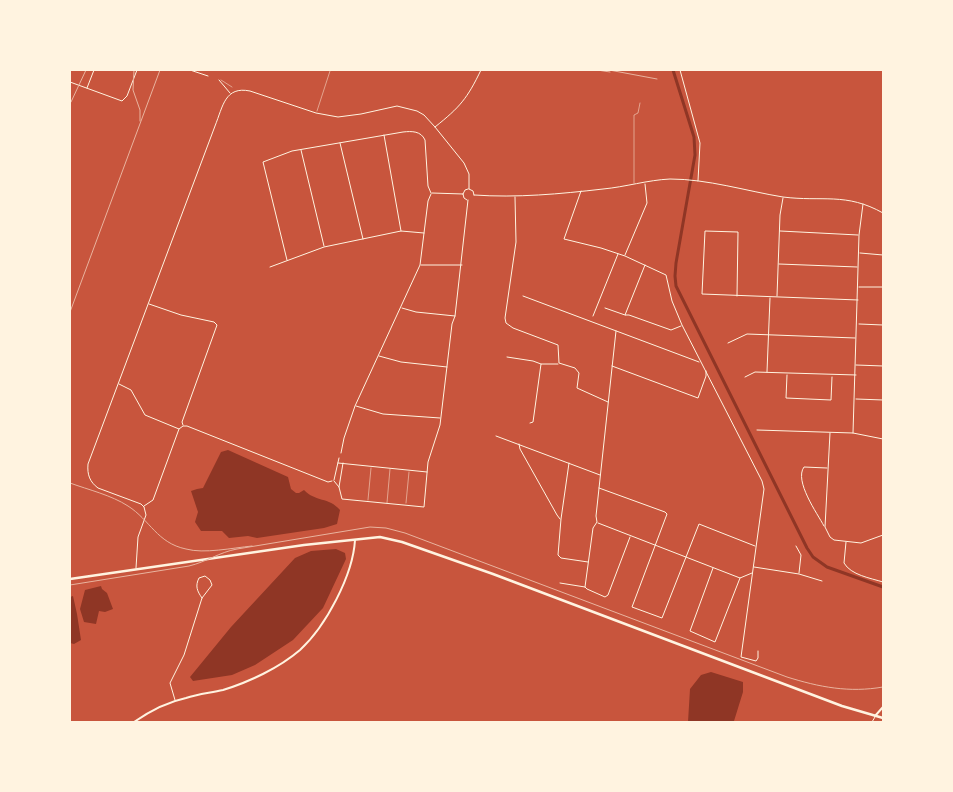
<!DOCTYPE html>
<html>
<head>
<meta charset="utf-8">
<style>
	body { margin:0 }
	#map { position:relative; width:953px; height:792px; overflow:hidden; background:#c8553d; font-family:Poppins,sans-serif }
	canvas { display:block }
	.frame { position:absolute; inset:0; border:71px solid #fff3e0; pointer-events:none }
</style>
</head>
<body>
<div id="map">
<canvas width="953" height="792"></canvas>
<div class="frame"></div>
</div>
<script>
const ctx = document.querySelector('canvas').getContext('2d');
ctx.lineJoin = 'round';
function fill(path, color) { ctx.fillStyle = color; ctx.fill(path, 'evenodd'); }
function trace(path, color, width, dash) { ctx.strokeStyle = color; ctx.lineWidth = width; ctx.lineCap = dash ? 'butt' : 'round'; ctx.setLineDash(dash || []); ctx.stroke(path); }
const water = new Path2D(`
	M228 450 288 477 291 489 296 493H299L304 490C315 502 329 497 340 510L337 524 324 528 257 538 248 536 229 538 222 531H201L195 522 198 512 191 491 197 489 203 488 221 452Z
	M336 549 345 553 346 559 323 608 293 640 255 665 232 675 193 681 190 677 231 627 295 558 311 551Z
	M101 586 102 589 107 593 113 609 105 612 99 611 96 624 84 622 80 609 85 590Z
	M73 596 77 614 81 640 74 644 70 643V597Z
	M711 672 743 682V692L734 721 688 722 690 689 701 675Z`);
const canal = new Path2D(`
	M673 70 694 137 695 155 676 263 675 276 676 286 807 548 813 557 827 567 883 587`);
const service = new Path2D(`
	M221 80 232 87
	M317 111 330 71
	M634 183V115L638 113 640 103
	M368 500 371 468
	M387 503 390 469
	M406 503 409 472`);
const minor = new Path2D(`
	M190 70 208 76
	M680 70 700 143 698 181
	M219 80 230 93
	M70 82 122 101 127 96 137 70
	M87 88 94 70
	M435 127C460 107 467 99 481 70
	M384 135 401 231
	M340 143 363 239
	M301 150 324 246
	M469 189 473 191 474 195
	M581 191 564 239 601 248 625 256 666 275 672 301 682 325 762 481 764 489 741 657 756 661 758 658V651
	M432 193 463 194
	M463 194 464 198 467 200
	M463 194 465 190 468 189
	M474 195C517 198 560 194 603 189 625 187 648 180 670 179 708 179 746 191 783 197 822 202 846 192 883 213
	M515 197 516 242 505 318 506 323 513 328 558 345 559 363 575 368 579 373 577 388 608 402
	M780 231 858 235
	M860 253 883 255
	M625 255 647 203 645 184
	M287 260 263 162 292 151 403 132C412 131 421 131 425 140L428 186 431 193
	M779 264 857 267
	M421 265H462
	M645 265 625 315H629L671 330 681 326
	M270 267 324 247 401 231 424 233
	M859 287H883
	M523 296 699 362
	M737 296 738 232 705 231 702 294 858 300
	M777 296 780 215 783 198
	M149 304 181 315 214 322 217 325 182 422 183 425
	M402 308 416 312 455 316
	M605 308 625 315
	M593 316 618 254
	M859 324 883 325
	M728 343 747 334 855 338
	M379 356 401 362 447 367
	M507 357 533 361 541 364
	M856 365 883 366
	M612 366 698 398 706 376V371
	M767 372 770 298
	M787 375 786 398 831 400 832 377
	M745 377 755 372 856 375
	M119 384 131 390 145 415 179 429 183 426H187L328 482 332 481
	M856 399 883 400
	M356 406 383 414 440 418
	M530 423 533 422 541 364H558
	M757 430 853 433 883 439
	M830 433 825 527 830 537 834 540 861 543 883 535
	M853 433 859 235 863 204
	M496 436 600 475
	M519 444 520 449 557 515 560 519
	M341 453 344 438 355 406 420 265 428 201 431 194
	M338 463 427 472
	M569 463 561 519 558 555 561 558 588 562
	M334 480 339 458
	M334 481 339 487 342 499 424 507 428 462 440 425 452 324 455 316 468 200
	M339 487 343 463
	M599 488 665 512 667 514 632 607 662 618 699 524 755 546
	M144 506 153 500 179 429
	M144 507 141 504 98 488C90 482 87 475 88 464L215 126C223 106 225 86 250 91L316 113 338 117 361 114 397 106 417 111 424 115 435 127 464 163 469 174V189
	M598 523 740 578 752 573
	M824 526C817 513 794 481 804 467L827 468
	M846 542 844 563C851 575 870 578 883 582
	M796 546 801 555 799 573
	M754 567 799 574 822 581
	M136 568 138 537 146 515 144 507
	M713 568 690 631 715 642 740 578
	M560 583 585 587 587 589 605 597 608 595 630 537
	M585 587 593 528 597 522 596 516 616 331
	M175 700 170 683 184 655 202 598 212 585 210 580 205 576 199 578C195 586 197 591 202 598
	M872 722 875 717`);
const tertiary = new Path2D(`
	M875 716 883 707
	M134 722C150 711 167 702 186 698 198 694 210 693 223 690 249 682 279 668 300 650 326 626 353 575 355 540`);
const primary = new Path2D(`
	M70 579 304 545 380 537 402 542 493 574 842 706 883 718`);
const tram = new Path2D(`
	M70 585 189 566C206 562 220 552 237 549L370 527 386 528 405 533 787 677C819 687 849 693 883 687`);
const rail = new Path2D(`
	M134 70 133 90 140 110V121
	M597 70 610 72
	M609 70 657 79
	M71 102 86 70
	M70 312 160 70
	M70 483C89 490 111 495 128 506 150 520 157 543 186 549 204 554 232 548 252 546`);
fill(water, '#8f3625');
trace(canal, '#8f3625', 3);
trace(service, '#fff3e0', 0.5);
trace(minor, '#fff3e0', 1);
trace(tertiary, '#fff3e0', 2);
trace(primary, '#fff3e0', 2.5);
trace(tram, '#e9b49f', 1);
trace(rail, '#e9b49f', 1);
</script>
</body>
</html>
